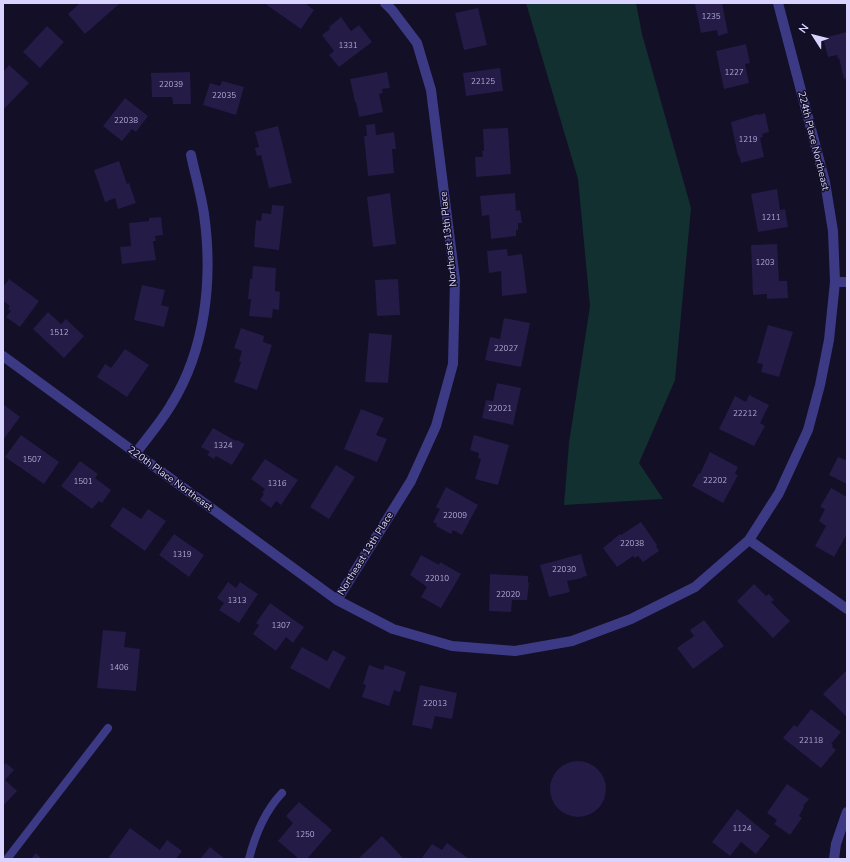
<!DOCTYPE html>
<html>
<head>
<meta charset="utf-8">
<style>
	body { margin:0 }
	#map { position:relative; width:850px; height:862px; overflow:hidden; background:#130f26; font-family:"Nunito Sans",sans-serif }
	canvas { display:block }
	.frame { position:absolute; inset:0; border:4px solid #d9d4ff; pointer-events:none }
	.north { position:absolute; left:794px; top:16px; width:40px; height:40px; -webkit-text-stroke:3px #130f26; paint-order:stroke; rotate:306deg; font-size:11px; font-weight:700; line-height:16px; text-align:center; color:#d9d4ff }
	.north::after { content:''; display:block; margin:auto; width:14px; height:18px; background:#d9d4ff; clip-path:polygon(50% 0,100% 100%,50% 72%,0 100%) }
</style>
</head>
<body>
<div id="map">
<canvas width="850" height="862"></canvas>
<div class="frame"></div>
<div class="north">N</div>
</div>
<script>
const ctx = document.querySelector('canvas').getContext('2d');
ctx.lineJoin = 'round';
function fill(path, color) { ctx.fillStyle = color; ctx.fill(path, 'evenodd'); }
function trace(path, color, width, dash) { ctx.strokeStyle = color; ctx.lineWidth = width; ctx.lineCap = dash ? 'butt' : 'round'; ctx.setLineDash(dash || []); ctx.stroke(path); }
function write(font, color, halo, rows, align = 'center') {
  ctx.font = font + ' "Nunito Sans",sans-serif'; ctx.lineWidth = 3; ctx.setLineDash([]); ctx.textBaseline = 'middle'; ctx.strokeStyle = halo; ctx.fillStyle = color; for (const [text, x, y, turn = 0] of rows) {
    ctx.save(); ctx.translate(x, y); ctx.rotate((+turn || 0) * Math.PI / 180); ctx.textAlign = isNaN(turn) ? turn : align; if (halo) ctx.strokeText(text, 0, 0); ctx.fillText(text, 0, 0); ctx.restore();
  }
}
const green = new Path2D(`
	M526 3H636L642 34 691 208 675 380 639 463 663 499 564 505 569 443 590 306 578 179Z`);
const building = new Path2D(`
	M80 3H118L119 4 85 34 68 14Z
	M264 3H305L314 10 301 29Z
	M700 3H722L728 33 718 36 717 30 701 33 695 4Z
	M478 8 487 45 464 50 455 13Z
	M341 17 351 31 359 25 372 42 339 67 329 55 334 51 322 35 330 29 329 27Z
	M47 26 64 42 40 68 23 52Z
	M847 32V78L844 79 839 58 838 59 837 55 828 57 823 38Z
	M746 44 750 63 745 64 749 83 724 89 716 51Z
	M9 65 29 83 3 110V72Z
	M500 68 503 91 466 96 463 73Z
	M190 72 191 104H173L172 97H152L151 73Z
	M387 72 390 88 382 89 383 93 379 94 383 112 359 117 356 102H355L350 79Z
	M222 81 244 87 236 115 203 105 210 83 220 86Z
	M125 98 148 116 136 132 132 129 122 141 103 126Z
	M765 113 769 132 762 134 763 137 760 138 764 157 741 163 739 155 738 156 731 122 758 114V115Z
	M375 124 376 135 394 132 396 149H392L394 173 368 176 364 136H367L366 125Z
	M278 126 292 183 269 188 261 155 257 156 255 148 259 147 255 132Z
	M508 128 511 174 476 177 475 157H483L482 151H484L483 129Z
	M119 161 127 184 129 183 136 203 118 209 115 198 105 202 94 170Z
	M777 189 780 210 785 209 788 227 758 232 751 194Z
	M390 193 396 244 373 247 367 197Z
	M515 193 516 211 520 210 522 223H518V230H516V236L491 239 489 215 482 216 480 196Z
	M272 205 284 206 279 250 254 247 256 220 261 221 262 213 271 214Z
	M161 217 163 235 155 236 156 241H153L156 260 122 264 120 247 131 246 129 223 149 221V218Z
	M777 244 779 281H787L788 298 767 299V294L753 295 751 245Z
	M507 249 508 256 522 254 527 293 502 296 501 271 489 273 487 251Z
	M253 266 276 268 275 291 280 292 279 310 273 309 272 318 249 316 251 299H248L250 279H252Z
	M9 279 39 301 20 327 6 317 11 311 8 309 10 306 3 301V287Z
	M398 279 400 315 377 316 375 280Z
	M142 285 165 290 161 305 169 307 164 327 134 320Z
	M48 312 61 324 66 319 84 336 64 358 33 329Z
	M504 318 530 323 521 367 485 360 490 337 500 339Z
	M768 325 793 332 779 377 761 372 763 364 757 363Z
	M241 328 264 336 263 342 272 345 257 390 234 382 241 362 239 361 242 351 234 348Z
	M369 333 392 335 388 383 365 382Z
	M125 349 149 365 127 397 97 377 105 364 111 368Z
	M497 383 521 388 513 425 482 418 486 400 493 401Z
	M749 395 769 405 760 423 765 426 754 446 719 429 735 396 746 402Z
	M3 404 20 417 3 440Z
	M361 409 384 418 376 435 387 439 377 462 344 449Z
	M213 428 236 441 237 440 245 444 232 465 216 456 214 459 207 455 210 452 201 447Z
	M21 435 59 462 44 484 5 457Z
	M474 435 509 445 498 485 475 479 481 459 478 458 479 453 470 450Z
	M710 452 738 467 735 474 738 475 723 503 692 486 699 473 700 474Z
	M838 457 845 460 846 459H847V484L829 475Z
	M265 459 298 480 281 505 276 501 271 508 260 500 264 494 262 493 265 489 251 479Z
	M80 461 98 474 95 478 111 490 102 503 99 501 92 509 61 486Z
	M336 465 355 477 329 519 310 507Z
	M446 487 478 505 462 535 453 530 451 534 436 526 437 524 433 522 440 509 436 507Z
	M831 488 847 497V534L834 557 815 546 826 526 819 521 825 509 820 507Z
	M123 507 141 519 148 509 166 521 145 551 110 526Z
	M641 522 657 545 656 546 659 551 643 562 638 556 635 558 633 556 617 567 603 548 620 534 621 535Z
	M174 534 204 555 189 577 159 555Z
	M581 554 587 576 582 577V578L567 581 570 592 549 597 540 565Z
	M421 555 439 565 440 562 461 574 441 608 421 597 427 587 410 575Z
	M490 574 528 576V583H529L527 600H512L511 612 489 611Z
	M228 582 236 588 240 582 258 594 239 623 219 610 224 603 217 598Z
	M754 584 766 596 769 594 774 600 771 602 790 621 773 638 737 601Z
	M270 603 304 627 293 643 286 637 276 651 253 634 259 625 256 623Z
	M704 620 724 646 693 669 677 648 694 636 690 630Z
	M103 630 126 632 124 647 140 649 136 691 97 688Z
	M302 647 327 661 333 650 346 657 329 689 290 668Z
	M369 665 383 670 385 665 406 672 400 692 394 690 389 706 362 697 366 685 363 684Z
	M847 670V717L823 694Z
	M420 685 457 693 452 719 435 716 432 729 412 725Z
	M811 709 841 732 831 744 833 745 832 747 836 750 821 768 783 738 794 725 797 727Z
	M550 789a28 28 0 1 1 56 0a28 28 0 1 1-56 0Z
	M6 763 14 770 5 780 17 791 3 806V766Z
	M787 784 809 799 803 806 804 807 799 816 802 818 790 835 774 824 777 820 767 813Z
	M299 802 332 830 307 859H299L278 841 293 823 286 816Z
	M737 809 770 836 756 854 741 842 730 856 712 842Z
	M130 828 160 850 167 840 182 851 176 859H111L109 857Z
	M382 836 404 859H358Z
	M447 843 469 859H421L432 844 442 850Z
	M210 847 225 859H200Z
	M36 853 42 859H31Z`);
const service = new Path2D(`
	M7 859 108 728
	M249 859C255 835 265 811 282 793`);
const minor = new Path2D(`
	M835 282H847
	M3 356 337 600 393 629 452 646 515 651 572 641 631 619 695 587 749 540 779 493 808 430 820 385 829 340 835 282 833 231 825 182 778 3
	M135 454C147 438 161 422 171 405 206 349 213 278 204 214 201 194 195 174 191 155
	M749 540 847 609
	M337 600 411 481 436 426 453 364 455 280 431 90 417 43 392 10 385 3
	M834 859 836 844 847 812`);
const numberNames = [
	["1235",711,17],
	["1331",348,46],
	["1227",734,73],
	["22125",483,82],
	["22039",171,85],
	["22035",224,96],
	["22038",126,121],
	["1219",748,140],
	["1211",771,218],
	["1203",765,263],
	["1512",59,333],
	["22027",506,349],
	["22021",500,409],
	["22212",745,414],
	["1324",223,446],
	["1507",32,460],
	["22202",715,481],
	["1501",83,482],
	["1316",277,484],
	["22009",455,516],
	["22038",632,544],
	["1319",182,555],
	["22030",564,570],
	["22010",437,579],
	["22020",508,595],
	["1313",237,601],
	["1307",281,626],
	["1406",119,668],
	["22013",435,704],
	["22118",811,741],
	["1124",742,829],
	["1250",305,835]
];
const streetNames = [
	["224th Place Northeast",813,141,76],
	["Northeast 13th Place",449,239,-96],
	["220th Place Northeast",170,479,36],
	["Northeast 13th Place",366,554,-58]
];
fill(green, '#12302f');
fill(building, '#241b47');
trace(service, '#3d3a85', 8);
trace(minor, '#3d3a85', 10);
write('8px', '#aca6d1', null, numberNames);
write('10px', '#d9d4ff', '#130f26', streetNames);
</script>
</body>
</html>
